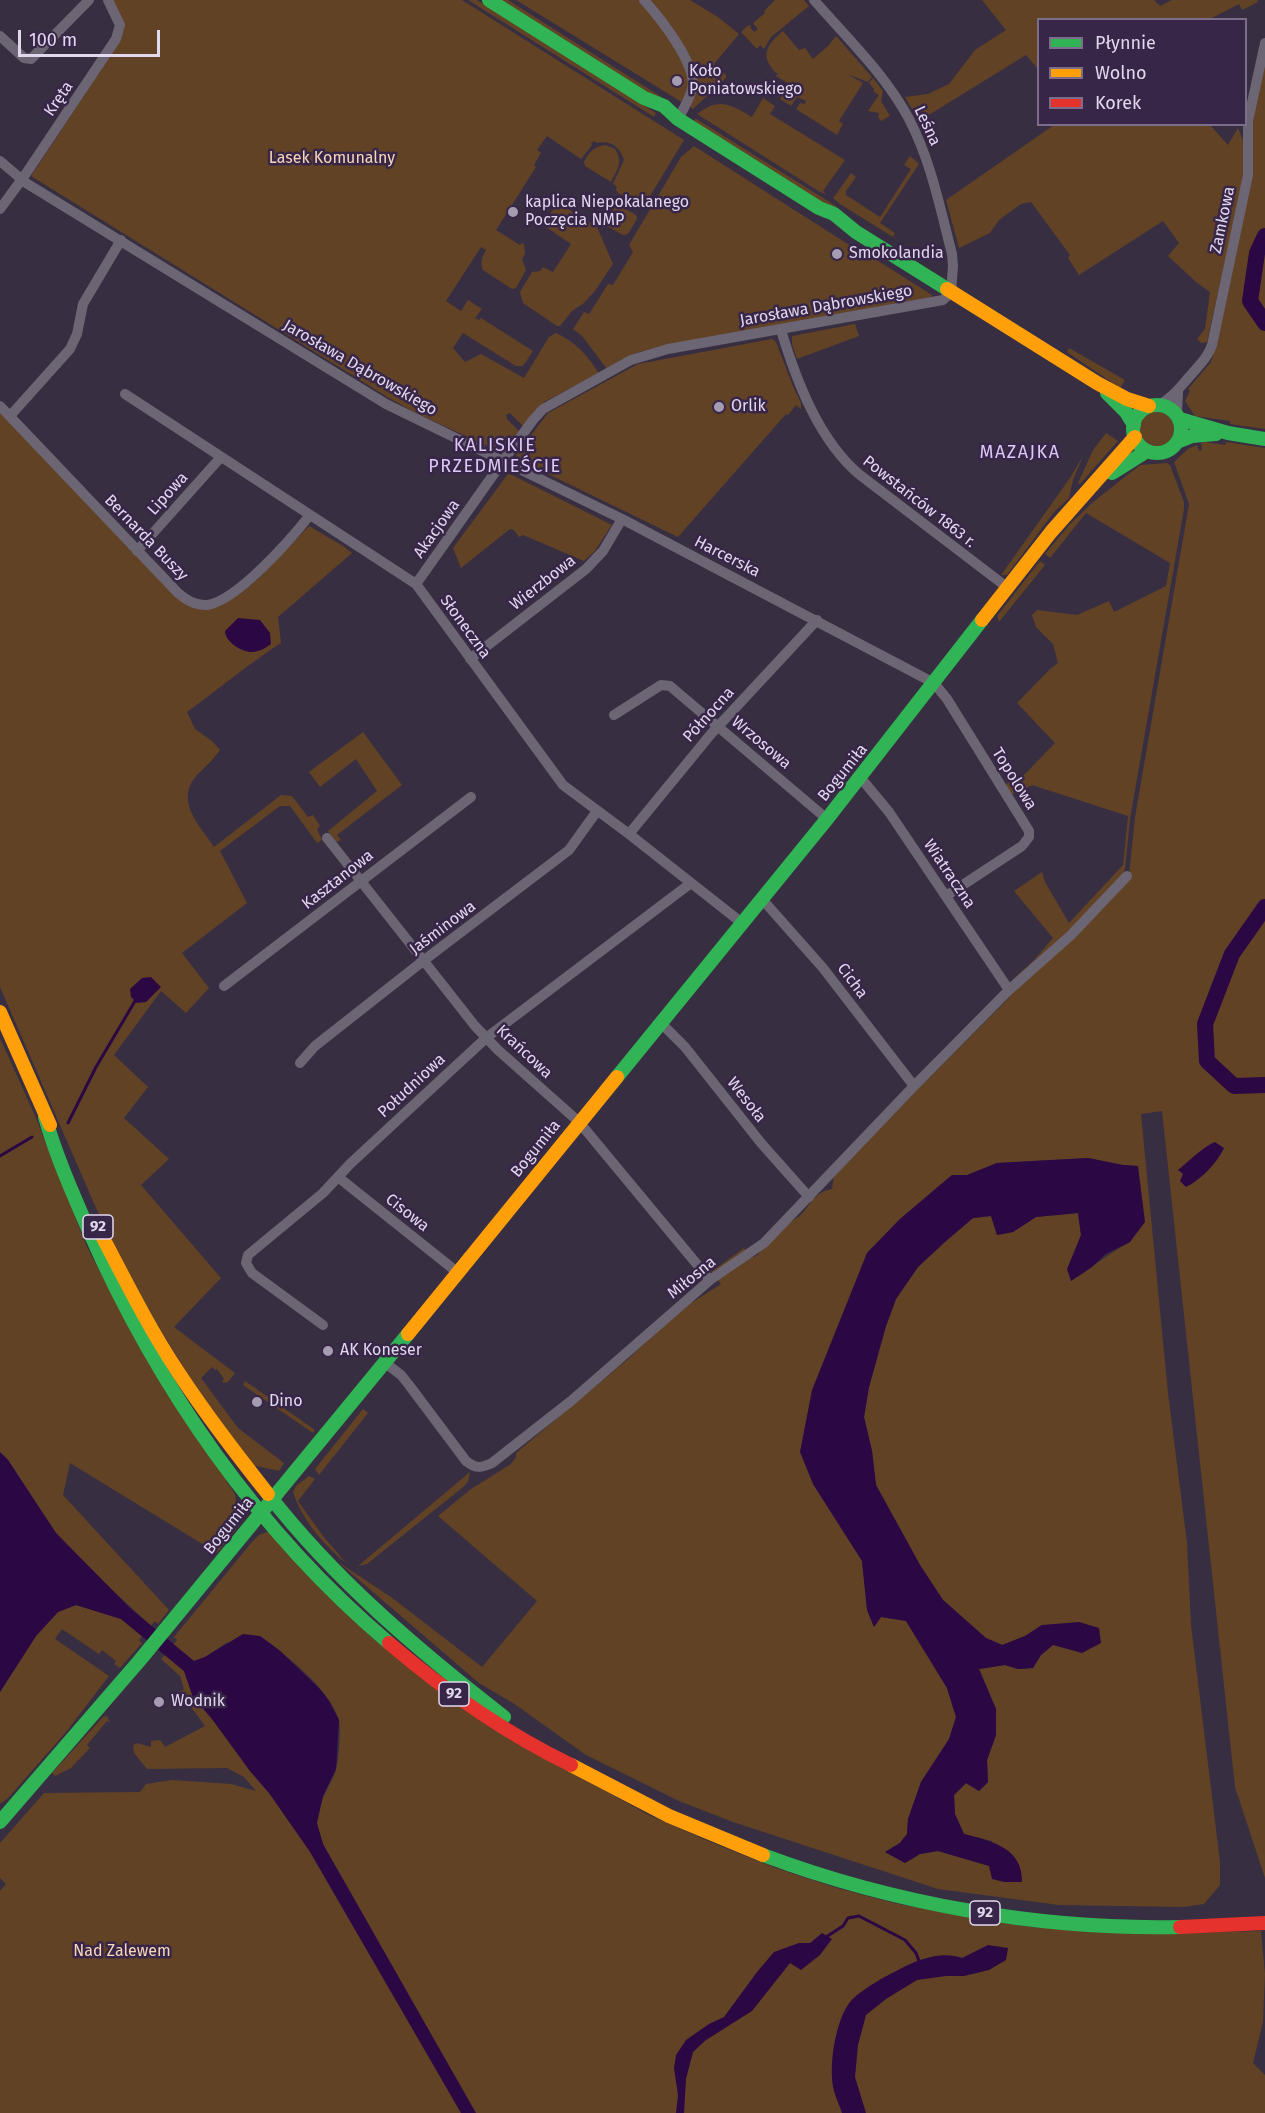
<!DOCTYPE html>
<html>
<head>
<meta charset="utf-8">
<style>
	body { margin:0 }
	#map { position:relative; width:1265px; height:2113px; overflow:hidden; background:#382e41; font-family:"Fira Sans",sans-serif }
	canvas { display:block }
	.legend { position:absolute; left:1037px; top:18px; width:210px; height:108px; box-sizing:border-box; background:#382649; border:2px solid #7c6d8b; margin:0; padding:8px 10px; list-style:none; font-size:18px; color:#e2d8ee }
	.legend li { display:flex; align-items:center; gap:12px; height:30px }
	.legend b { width:30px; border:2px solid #7c6d8b }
	.scale { position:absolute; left:18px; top:30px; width:142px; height:27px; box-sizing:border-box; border:3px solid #e2d8ee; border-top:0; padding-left:8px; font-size:18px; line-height:21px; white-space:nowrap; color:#e2d8ee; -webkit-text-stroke:4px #382649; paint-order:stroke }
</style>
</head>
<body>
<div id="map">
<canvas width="1265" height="2113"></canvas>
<ul class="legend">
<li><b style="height:8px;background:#30b455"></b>Płynnie</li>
<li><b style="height:8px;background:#ff9f0a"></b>Wolno</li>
<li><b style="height:8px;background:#e5322d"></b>Korek</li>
</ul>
<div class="scale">100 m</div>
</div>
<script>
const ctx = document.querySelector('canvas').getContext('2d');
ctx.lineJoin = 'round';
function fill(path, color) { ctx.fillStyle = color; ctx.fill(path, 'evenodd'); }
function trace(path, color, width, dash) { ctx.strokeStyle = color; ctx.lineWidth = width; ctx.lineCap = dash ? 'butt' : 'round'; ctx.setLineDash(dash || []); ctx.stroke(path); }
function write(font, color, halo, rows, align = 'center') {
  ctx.font = font + ' "Fira Sans",sans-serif'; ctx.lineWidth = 5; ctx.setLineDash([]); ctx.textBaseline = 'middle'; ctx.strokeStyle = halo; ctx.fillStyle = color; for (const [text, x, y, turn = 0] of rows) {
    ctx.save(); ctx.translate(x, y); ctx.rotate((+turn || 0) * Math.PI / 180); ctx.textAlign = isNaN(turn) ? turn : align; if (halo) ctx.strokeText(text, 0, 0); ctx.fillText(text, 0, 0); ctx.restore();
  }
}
const green = new Path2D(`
	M111 0H462L684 140 647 201 637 204 618 193 616 190 617 187 613 184 624 160C619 146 611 140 596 143L595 141 591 143 592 145 581 159 547 136 537 150 541 153 534 165 536 167 496 230 520 245 522 243 524 244 525 254 522 259 526 270 516 288 512 289 483 270C480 262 482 257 486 250L481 247 446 301 461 311 468 300 482 309 475 318 479 320 481 318 533 351 523 366H516L463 333 453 348 465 362 481 354 524 378 549 337 556 333C578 344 585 353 599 373L544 402 523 426 510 413 506 415 507 419 519 431 512 440 509 439 505 446 496 450 416 413 389 398 31 176 121 40Z
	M468 0H477L656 113 654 117Z
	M500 0H508L663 98 664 101 663 102Z
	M516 0H690L718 17 739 34 714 64 726 75V78L693 109Z
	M775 0H804L809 6 771 37 764 49 760 45 757 49 741 32 747 26 751 25 750 27 754 32 758 29 753 23 765 13 764 11Z
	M982 0H1154L1160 6 1172 0H1257L1258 2 1242 10 1239 4 1210 19 1038 20V69L1026 55 919 121 905 97 928 94 949 84 975 50 1006 30Z
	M783 31 799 50 805 48 813 59 829 45 836 36 872 77 868 82 847 74 863 83 839 121 843 124 837 135 796 109 800 103 805 104 806 101 797 97 791 106 780 99 789 84 776 76 778 73H776C759 55 767 45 783 31Z
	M1265 63V429L1230 424V421L1195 416 1185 401 1190 391 1188 389 1211 362 1216 344 1250 133Z
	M873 78 883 91 881 101 890 116 881 121 878 117 879 113 868 111 879 95 874 92V89L869 83Z
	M763 98 775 106 770 114 845 160 823 191 826 194 820 192 697 114C719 97 730 104 752 117Z
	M695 118 836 206 837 212 695 123Z
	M1054 125H1210L1228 145 1238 128 1244 143V175L1207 342 1201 343 1197 339 1205 329 1210 292 1196 282 1168 256 1179 243 1163 221 1079 275 1068 258 1070 255 1031 202 1021 204 999 220 990 233 959 248 946 200Z
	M606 145 615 149C624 162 617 170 611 182L585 166 584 162C589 152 594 146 606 145Z
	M694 146 854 248 856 247 932 295 931 297 655 348 636 353 607 369 582 336 573 329 584 312 589 314 608 284 613 285 633 252 629 245 681 157Z
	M910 156 919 164 880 223 895 233 893 237 840 204 833 198 851 173 856 177 846 191V195L880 217 911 169 904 165Z
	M560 204 597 227 613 264 595 291 584 303 572 311 560 326H557L523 303 520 292 532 272 540 271 543 267 553 272 571 244 543 225 556 205Z
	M616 205H619L636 215 637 219 628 234 623 235 607 226 605 222Z
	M855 324 859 336 797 359 792 344V336Z
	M772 339 776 342 793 386 801 403V409L796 405 788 415 786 414 678 537 517 459 516 455 519 451 548 413 638 364Z
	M1069 348 1125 380 1120 388 1067 352Z
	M0 412 193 606 243 591 257 580 309 526 343 546 352 553 278 617 281 643C248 664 219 689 187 712L195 729 212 741 220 750C213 760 206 766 197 775 174 801 199 824 214 847L281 795 292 796 308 817 313 815 320 826 317 829 322 840 317 843 290 806H280L220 851 247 903 182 953 209 988 186 1013 161 991 114 1055 148 1087 124 1118 169 1159 141 1185 221 1278 174 1327 235 1373 228 1382 224 1383 222 1381 224 1379 217 1369 215 1370 212 1367 201 1378 238 1428 284 1463 279 1471 252 1465 214 1419 138 1292 96 1208 0 987Z
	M1140 429a17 17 0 1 1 34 0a17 17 0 1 1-34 0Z
	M1106 433 1118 441 1080 484 1078 483 1093 450Z
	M1205 442 1225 445 1226 442 1265 448V1878L1235 1787 1162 1111 1141 1114 1168 1393 1187 1543 1191 1625 1220 1862V1885L1204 1904 1183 1907 1059 1905 938 1889 733 1822 679 1801 586 1755 513 1703 479 1683 338 1562 391 1597 482 1667 537 1601 438 1516 471 1489 511 1464 516 1457V1453L628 1359 682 1309 721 1284 711 1272 744 1248 748 1254 753 1257 759 1254V1252L791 1221C809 1215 808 1193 832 1189L834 1176 897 1110 1010 997 1009 990 1129 876 1135 817 1189 504 1174 462 1188 449 1197 445 1199 451 1202 450 1201 443ZM1088 1158 1123 1165 1137 1166 1130 1242C1109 1253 1092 1268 1072 1280L1068 1269 1081 1235 1078 1213 1036 1217 1013 1232 997 1235 991 1216 973 1218 946 1241 918 1267 896 1299 886 1326 869 1387 864 1417 872 1451 876 1485 920 1565 943 1600 986 1638 1003 1645 1025 1636 1042 1625 1053 1645 1041 1655 1033 1668 1018 1669 1005 1665 979 1669 996 1709V1735L987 1760 988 1782 979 1791 966 1783 954 1795 955 1814 964 1834 992 1841 990 1866 938 1851 920 1854 905 1863 885 1852 900 1843 907 1834 908 1819 921 1782 949 1739 956 1717 947 1688 906 1621 881 1617 874 1627 867 1610 862 1561 813 1484 850 1298 867 1253 900 1219 952 1175H967L997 1163Z
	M1083 456 1073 480 1069 498 1054 512 1007 575H1001L1070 478Z
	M1167 463 1170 465 1184 502V509L1130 819 1125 868 1123 876 1115 886 1016 981 1009 983 1035 959 1053 938 1014 891 1042 872 1045 882 1069 923 1123 865 1128 816 1032 785 1011 795 1006 784 1024 775 1055 743 1017 703 1050 669 1058 663 1053 644 1036 627 1032 615 1037 610 1077 615 1109 601 1114 612 1166 586 1170 563 1086 513 1050 558 1045 554 1070 524 1092 503 1140 465Z
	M508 474 512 475 612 525 594 552 584 561 523 535 519 537 514 530 510 529 461 568 453 548Z
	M1040 561 1045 565 999 622 997 616Z
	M363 732 402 785 337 835 341 840 336 842 328 831 377 791 356 759 320 787 309 772Z
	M0 1038 36 1118 87 1247 107 1285 229 1479 226 1481 235 1494 239 1525 217 1553 70 1463 63 1495 169 1610 158 1624 155 1621 151 1626 92 1571 56 1533 8 1460 0 1452Z
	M245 1381 315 1430 313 1433 243 1385Z
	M363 1409 368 1413 319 1475 315 1469Z
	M470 1472 468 1482 462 1488 367 1564 358 1566Z
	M309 1476 315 1479 298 1501 323 1536 346 1563C324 1545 302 1520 293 1492L296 1486Z
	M267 1532 273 1534 334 1598 567 1770 649 1815 713 1843 776 1868 837 1888 894 1903 976 1919 1031 1927 1140 1934 1261 1931 1265 1974 1263 2022 1253 2063 1265 2075V2113H0V1891L6 1884 0 1878V1843L44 1793 140 1792 146 1784 172 1780 231 1784 256 1791 244 1777 227 1768 147 1769 134 1753 133 1745 137 1743 151 1747V1741L160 1740 165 1747 205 1726 180 1692 184 1689 180 1676 161 1659 165 1655 184 1671 193 1697 212 1719 250 1771 269 1793 323 1844C321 1837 317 1829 317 1822 317 1803 330 1787 336 1770 339 1760 341 1729 339 1720 330 1689 285 1654 260 1636L226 1643 205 1657 194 1661 173 1645 177 1640 174 1637 252 1542 259 1535Z
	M76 1605 121 1619 142 1636 139 1640 142 1643 120 1668 114 1664 116 1661 102 1650 99 1654 62 1629 55 1639 109 1676 66 1732 8 1798 0 1804V1692L36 1636 58 1612Z
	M107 1716 110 1722 107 1721 87 1745 90 1748 71 1768 55 1776 52 1773 103 1717Z`);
const water = new Path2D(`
	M238 618 260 620 270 633 271 644C266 648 260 651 253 652 243 653 225 642 225 631Z
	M151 977 161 987 146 1002 137 1003 131 997 130 989 142 978Z
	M1215 1142 1224 1148C1217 1163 1201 1180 1186 1187L1180 1181 1183 1174 1178 1170C1188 1162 1204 1146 1215 1142Z
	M1088 1158 1123 1165 1138 1166 1145 1222 1130 1242 1106 1254 1092 1267 1071 1281 1067 1269 1081 1235 1078 1213 1036 1217 1013 1232 997 1235 991 1216 973 1218 946 1241 918 1267 896 1299 886 1326 869 1387 864 1417 872 1451 876 1485 920 1565 943 1600 986 1638 1002 1645 1025 1636 1042 1625 1079 1622 1099 1628 1101 1643 1082 1653 1053 1645 1041 1655 1033 1668 1018 1669 1005 1665 979 1669 996 1709V1735L987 1760 988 1782 979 1791 966 1783 954 1795 955 1814 964 1834C992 1841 1023 1848 1022 1882H1004L992 1879 989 1866 938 1851 920 1854 905 1863 885 1852 900 1843 907 1834 908 1819 921 1782 949 1739 956 1717 947 1688 906 1621 881 1617 874 1627 867 1610 862 1561 813 1484 800 1452 812 1390 867 1253 900 1219 952 1175H967L997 1163Z
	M0 1452 8 1460 56 1533 130 1608 194 1661 205 1657 243 1634 260 1636 279 1650 319 1688 329 1701 339 1720 336 1769 323 1796 317 1823 323 1844 476 2113H461L310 1852 269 1793 250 1771 212 1719 193 1697 184 1671 121 1619 76 1605 58 1612 36 1636 0 1692Z
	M822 1933 832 1939 820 1955 801 1970 790 1963 752 2011 706 2040 693 2052 686 2079 684 2113H676L678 2095 674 2068 676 2055 686 2040 709 2024 724 2017 757 1972 774 1952 799 1943H810Z
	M988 1945 1008 1948 1006 1960 989 1970 964 1976H946L917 1980 886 1999 866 2015 858 2045 855 2077 866 2113H842C840 2106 836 2099 834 2091 828 2068 835 2021 850 2002 860 1990 886 1976 900 1969 919 1959 942 1951 962 1958Z`);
const stream = new Path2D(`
	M68 1123 96 1067 135 1001
	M0 1156 32 1137
	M826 1937 843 1926 848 1918 859 1916 905 1940 916 1953 919 1961`);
const river = new Path2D(`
	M1265 236 1257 253 1250 301 1265 323
	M1265 907 1232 954 1205 1024 1207 1061 1234 1086 1265 1085`);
const street = new Path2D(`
	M644 0C660 18 698 65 692 89 689 100 683 110 678 119
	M0 36 24 58 31 59 89 0
	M0 161 26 183 386 404 503 461 533 420 543 409 631 360 668 349 943 300 951 292 953 266 952 254C940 208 931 161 909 119 885 74 847 38 814 0
	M0 209 25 175 116 39 120 25 108 0
	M781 330C796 380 819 441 860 475L1008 588
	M125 394 416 584 563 785 629 834 742 923
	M1159 405C1173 397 1179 388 1190 376 1199 365 1207 359 1212 345L1248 175V121L1265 43
	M0 406 178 593C186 600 195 606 207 605 237 601 291 539 310 515
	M1177 414 1178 392
	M10 416 70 349 77 334 83 304 121 240
	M137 551 221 457
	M416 584 503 461 622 519 934 683 947 699 1029 831V837L1022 846 946 896
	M470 659 586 569 603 551 622 519
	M614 715 661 685 670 686 827 819
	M860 777 889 812 1009 990
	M629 834 711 734 817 620
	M327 838 475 1026 498 1050 579 1122 710 1280
	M762 899 823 968 914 1086
	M224 986 471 797
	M660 1022 685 1047 761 1143 809 1197
	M300 1063 315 1046 423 961 569 850 597 811
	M338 1177 457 1272
	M323 1325 252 1273 246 1263 248 1255 323 1193 350 1164 486 1038 691 883
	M384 1362 401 1375 409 1385 466 1461C476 1469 481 1468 492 1463L571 1401 710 1280 764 1243 914 1086 1009 990 1071 935 1127 876`);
const fast = new Path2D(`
	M489 0 644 98 664 106 678 119 819 208 834 214 856 232 947 289
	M1107 393 1126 412 1134 425
	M1133 429a24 24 0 1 1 48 0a24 24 0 1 1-48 0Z
	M1180 419 1228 433 1265 439
	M1177 442 1192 436 1216 434
	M1112 473 1147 451
	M617 1077 827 819 982 620
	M45 1117C56 1156 73 1194 89 1231 158 1388 258 1532 389 1643
	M268 1494C335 1580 419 1651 504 1717
	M0 1822 140 1660 408 1334
	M763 1855C894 1904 1040 1930 1180 1927`);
const slow = new Path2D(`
	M947 289 1097 383 1127 399 1149 406
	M982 620 1051 532 1135 437
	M0 1012 50 1125
	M101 1234C126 1282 150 1330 180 1375 207 1416 237 1455 268 1494
	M408 1334 617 1077
	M571 1765 669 1816 763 1855`);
const jam = new Path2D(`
	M389 1643C445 1691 505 1733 571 1765
	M1180 1927 1265 1923`);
const markers = [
	[677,81,6,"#a69cb1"],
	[513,212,6,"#a69cb1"],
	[837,254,6,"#a69cb1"],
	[719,407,6,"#a69cb1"],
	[328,1351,6,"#a69cb1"],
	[257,1402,6,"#a69cb1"],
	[159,1702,6,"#a69cb1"]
];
const shields = [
	[98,1227,30],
	[454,1694,30],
	[985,1913,30]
];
const shieldNames = [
	["92",98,1227],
	["92",454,1694],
	["92",985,1913]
];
const poiNames = [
	["Koło",689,72],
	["Poniatowskiego",689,90],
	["kaplica Niepokalanego",525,203],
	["Poczęcia NMP",525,221],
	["Smokolandia",849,254],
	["Orlik",731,407],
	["AK Koneser",340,1351],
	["Dino",269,1402],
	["Wodnik",171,1702]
];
const streetNames = [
	["Kręta",59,99,-56],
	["Leśna",927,126,65],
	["Zamkowa",1223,220,-78],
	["Jarosława Dąbrowskiego",826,306,-10],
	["Jarosława Dąbrowskiego",360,368,30],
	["Lipowa",168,494,-48],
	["Powstańców 1863 r.",919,502,38],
	["Akacjowa",437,529,-55],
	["Bernarda Buszy",146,538,46],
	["Harcerska",727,557,27],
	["Wierzbowa",543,583,-38],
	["Słoneczna",465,627,54],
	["Północna",709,715,-48],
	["Wrzosowa",761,743,40],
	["Bogumiła",843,773,-51],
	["Topolowa",1014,779,58],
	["Wiatraczna",949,874,56],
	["Kasztanowa",338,880,-38],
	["Jaśminowa",443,928,-37],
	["Cicha",852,981,53],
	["Krańcowa",524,1052,43],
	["Południowa",412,1086,-43],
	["Wesoła",746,1100,52],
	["Bogumiła",536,1149,-51],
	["Cisowa",407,1213,38],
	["Miłosna",692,1278,-39],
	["Bogumiła",229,1526,-51]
];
const parkNames = [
	["Lasek Komunalny",332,159],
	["Nad Zalewem",122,1952]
];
const neighbourhoodNames = [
	["KALISKIE",495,446],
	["PRZEDMIEŚCIE",495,467],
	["MAZAJKA",1020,453]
];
fill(green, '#614225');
fill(water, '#2b0744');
trace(stream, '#2b0744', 3);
trace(river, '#2b0744', 16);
trace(street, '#6c6573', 10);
trace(fast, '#30b455', 14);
trace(slow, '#ff9f0a', 14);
trace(jam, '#e5322d', 14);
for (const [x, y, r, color] of markers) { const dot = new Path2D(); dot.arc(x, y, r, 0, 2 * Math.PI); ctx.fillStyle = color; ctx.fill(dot); trace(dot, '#382649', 2); }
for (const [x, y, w] of shields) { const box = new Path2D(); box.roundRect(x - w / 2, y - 12, w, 24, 4.5); ctx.fillStyle = '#382649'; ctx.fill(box); trace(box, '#e2d8ee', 1.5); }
write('bold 15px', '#e2d8ee', null, shieldNames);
write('16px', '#e2d8ee', '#382649', poiNames, 'left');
write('16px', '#e2d8ee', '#382649', streetNames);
write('16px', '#f9d7b7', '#382649', parkNames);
ctx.letterSpacing = '1.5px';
write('18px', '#ddc9f5', '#382649', neighbourhoodNames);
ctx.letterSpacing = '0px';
</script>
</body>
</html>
